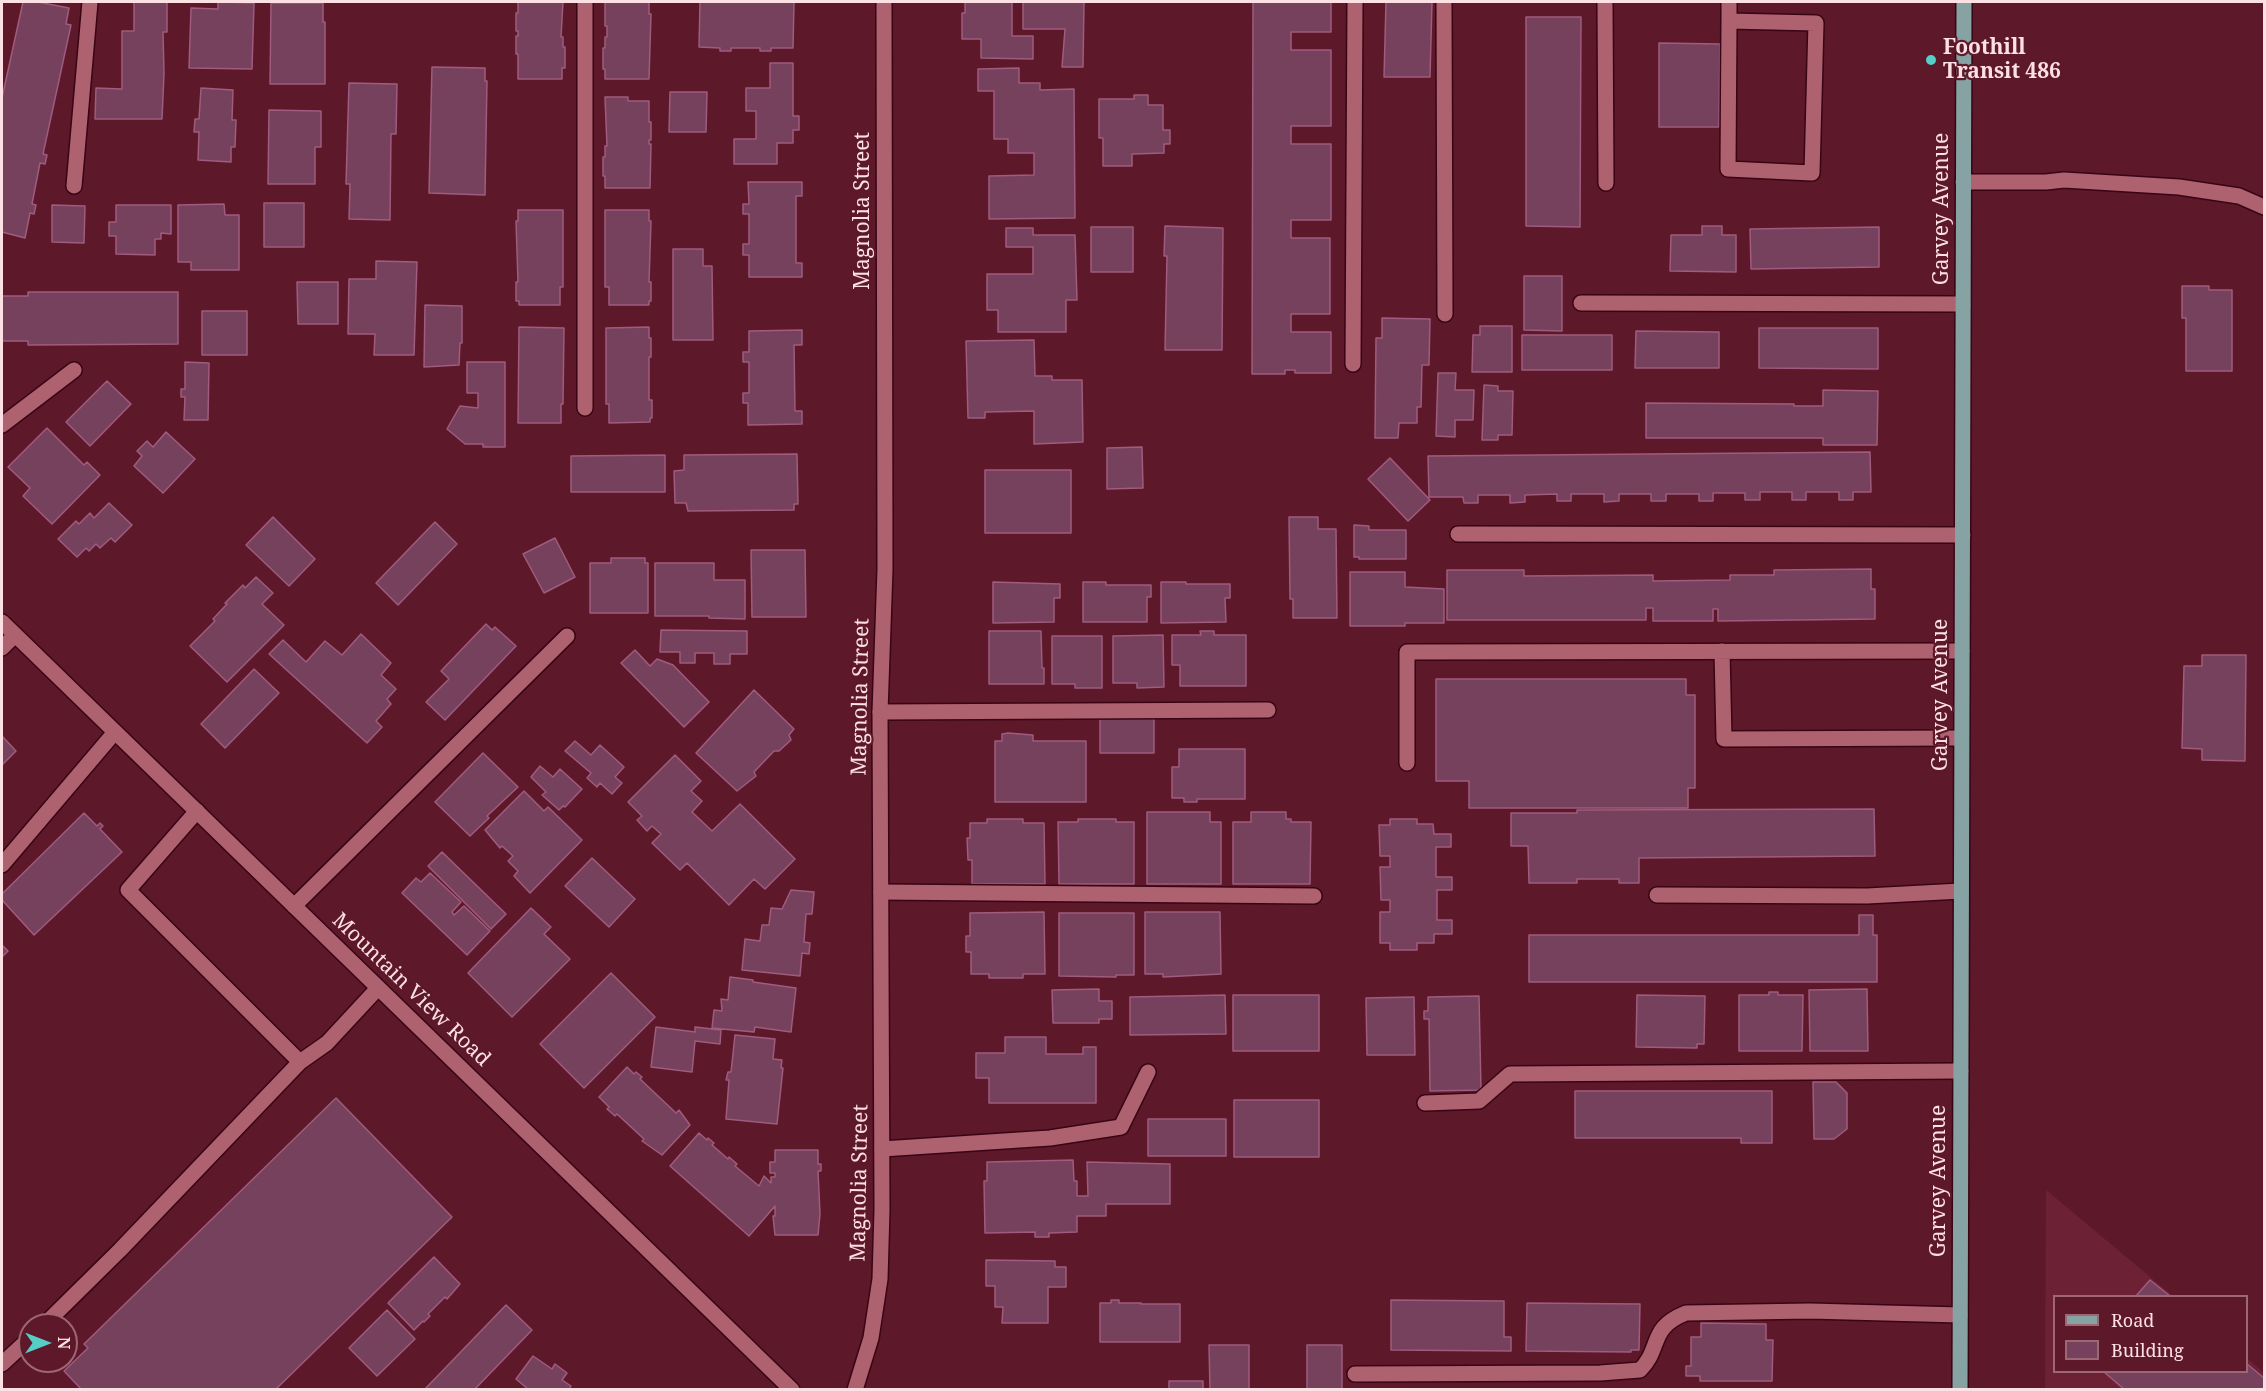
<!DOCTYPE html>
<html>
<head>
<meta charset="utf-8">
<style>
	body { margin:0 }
	#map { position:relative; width:2266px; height:1391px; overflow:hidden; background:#5d182a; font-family:"Noto Serif",serif }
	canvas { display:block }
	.frame { position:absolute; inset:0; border:3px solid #fce0e4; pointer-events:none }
	.legend { position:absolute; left:2053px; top:1295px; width:195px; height:78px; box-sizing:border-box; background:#5d182a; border:2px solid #9d6874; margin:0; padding:8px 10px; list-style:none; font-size:18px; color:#fce0e4 }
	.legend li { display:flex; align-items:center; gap:12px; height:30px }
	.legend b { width:30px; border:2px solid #9d6874 }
	.north { position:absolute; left:18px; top:1313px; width:60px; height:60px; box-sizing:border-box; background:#5d182a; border:2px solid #9d6874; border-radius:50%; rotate:90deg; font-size:16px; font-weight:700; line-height:24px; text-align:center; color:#fce0e4 }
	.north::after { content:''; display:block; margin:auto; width:21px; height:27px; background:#55cec6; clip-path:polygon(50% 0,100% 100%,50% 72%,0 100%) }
</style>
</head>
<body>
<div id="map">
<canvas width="2266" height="1391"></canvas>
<div class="frame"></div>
<ul class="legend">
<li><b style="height:8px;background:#87a2a3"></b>Road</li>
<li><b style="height:16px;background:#76415c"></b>Building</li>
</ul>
<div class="north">N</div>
</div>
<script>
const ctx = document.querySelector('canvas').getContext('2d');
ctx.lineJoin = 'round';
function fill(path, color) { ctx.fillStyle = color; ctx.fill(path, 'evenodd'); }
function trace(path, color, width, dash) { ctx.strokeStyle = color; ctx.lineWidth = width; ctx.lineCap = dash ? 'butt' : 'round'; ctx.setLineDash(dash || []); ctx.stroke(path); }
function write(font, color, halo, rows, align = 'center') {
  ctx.font = font + ' "Noto Serif",serif'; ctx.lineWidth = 4.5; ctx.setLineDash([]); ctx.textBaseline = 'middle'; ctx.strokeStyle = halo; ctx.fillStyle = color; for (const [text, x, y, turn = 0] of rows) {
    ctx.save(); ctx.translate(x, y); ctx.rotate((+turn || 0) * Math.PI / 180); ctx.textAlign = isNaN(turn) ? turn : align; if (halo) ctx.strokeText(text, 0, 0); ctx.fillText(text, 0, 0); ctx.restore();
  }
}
const built = new Path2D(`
	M2046 1190 2173 1296H2054V1372H2246L2247 1358 2264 1373V1389L2045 1390Z`);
const building = new Path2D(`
	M23 2H38L69 8 66 24 71 25 43 154 47 155 45 164 40 163 32 204 36 205 34 214 30 213 25 238 2 232V98Z
	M134 2H167V32H163L164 74 162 119H95L96 88 122 89V31H134Z
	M218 2 254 3 252 69 189 68 191 8 218 9Z
	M518 2H563L561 37H563V47H565V68H562V79H518V54H516V36H518V31H516V13H518Z
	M605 2H649V14H651L649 79H605V69H603V48H605V37H607V26H605Z
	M700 2H794L793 48H771V51H760V48H731V51H720V48L699 47Z
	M965 2H1012V36H1033V59L981 58V39H962V13H965Z
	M1023 2H1084L1083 67H1062L1065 29H1023Z
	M1253 2H1331V32H1291V50H1331V126H1291V144H1331V220H1291V238H1330V314H1291V332H1331V373H1295V370H1285V374H1252Z
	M1386 2H1432L1430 77H1384Z
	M271 3H323V22H325V84H270Z
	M1526 17H1581L1580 227 1526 226Z
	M1659 43 1720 44 1719 127H1659Z
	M770 63H793V116H799V130H793V143H777V164H734V139H756V111H746V88H770Z
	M432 67 485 68V81H487L485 195 429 193Z
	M1019 68V83H1040V90L1074 89 1075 218 989 219V176L1034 175V153H1008V139H994V91H978V69Z
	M349 83 397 84 396 134H391L390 220 349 219 350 184H346Z
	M201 88 233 90 232 120H236L235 147H231V162L198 160 199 132H194L195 119H199Z
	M670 92H707L706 132H669Z
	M1134 95H1148V105H1163V130H1170V144H1164V153L1132 154V166H1103V138H1099V99H1134Z
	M605 97H628V101H649V122H651V140H649V144H651L650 188H605V176H603V157H605V146H607Z
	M269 110 321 111V147H315V184H268Z
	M748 182H802V196H796V263H802V277H749V255H743V244H749V214H743V204H749Z
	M264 203H304V247H264Z
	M224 204 225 215H239V270H191V262H178V205Z
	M52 205 85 206 84 243 52 242Z
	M116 205H171V234L161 233V239H155V255L116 254V236H109V222H116Z
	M518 210H563V287H560V305H519V301H516V282H518L516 221H518Z
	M605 210H649V221H651L649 282H651V301H649V305H609V287H605Z
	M1165 226 1223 228 1222 350H1165L1167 256H1164Z
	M1702 226H1722V235H1736V272L1670 271 1671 235H1702Z
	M1091 227H1133V272H1091Z
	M1879 227V267L1751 269 1750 229Z
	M1006 228H1033V235H1075L1077 300H1066V332H998V310H987V274H1033V247H1006Z
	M673 249H703V266H712L713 340H673Z
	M376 261 417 262 414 355H374L375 334H348L349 279H376Z
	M1524 276H1562V331L1524 330Z
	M297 282H338V324H298Z
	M2182 286H2209V290H2232V371H2186V318H2182Z
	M28 292H178V344L28 345V341H2V296H28Z
	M425 305 462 306V343H460L459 365 424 367Z
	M202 311H247V355H202Z
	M1382 318 1430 319 1429 365H1422L1421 407H1417V423H1399L1398 438H1375L1376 338H1382Z
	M1480 326H1512V372H1472L1473 335H1480Z
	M519 327 564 328 563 404H561V423H518Z
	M649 327V338H651V357H649V400H652V418H650V422L609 423V404H606V328Z
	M1759 328H1878V369L1759 368Z
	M802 330V345H794L795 411H802V424L748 425V403H743V393H749V362H743V352H749V331Z
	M1636 331 1719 332V368H1635Z
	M1522 335H1612V370H1522Z
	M1034 340 1035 376H1052V380H1082L1083 442 1034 444V411L985 412V418H968L966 341Z
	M185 362 209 363 208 420H184L185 397H181V389H185Z
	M467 362H505V447H483V444H465L447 429 460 406 478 408V393H467Z
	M1438 373H1456L1455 390H1474L1473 420H1455V437L1436 436Z
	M107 381 131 404 90 446 66 422Z
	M1484 385 1498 386V391H1513L1512 435H1498V440H1482Z
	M1823 390 1878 391 1877 445H1823V438H1646V403L1794 404V406H1823Z
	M47 428 84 465 87 462 100 475 52 524 23 496 30 488 8 467Z
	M166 432 195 459 163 493 134 466 142 456 137 451 147 441 153 447Z
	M1142 447 1143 488 1107 489V448Z
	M1870 452 1871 492H1853V500H1839V492H1806V500H1792V492H1760V500H1745V493H1713V501H1699V494H1666V501H1651V494H1619V501L1604 502V494H1571V501H1557V494L1525 495V502L1510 503V495H1478V503H1464L1463 497H1429L1428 456Z
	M797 454 798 504H794V510L688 511 686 503H675L674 471 684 470V455Z
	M665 455V492H571V456Z
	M1390 458 1430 500 1408 521 1368 479Z
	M985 470H1071V533H985Z
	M109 503 132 525 115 542 111 538 100 548 96 544 89 551 86 548 77 557 58 539 76 521 79 524 90 513 94 518Z
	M273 517 315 559 289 586 246 545Z
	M1289 517H1318V529H1336L1337 618H1293V599H1290Z
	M435 522 457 544 398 605 376 583Z
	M1354 525 1369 526V530H1406V559H1359V557H1354Z
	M555 538 575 577 544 593 523 554Z
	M751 550H805L806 617H752Z
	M611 558H645V563H648V613H590V563H611Z
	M655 563H714V580H745V619L709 618V616H655Z
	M1871 569V589H1875V619L1718 621V609H1713V621H1653V608H1646V620H1447V570H1524V576L1653 575V581L1730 580V575H1774V570Z
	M1350 572H1405V587L1444 589V623H1405V626H1350Z
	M256 577 273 593 262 604 284 625 227 682 190 646 215 621 213 619 227 604 225 603 243 585 245 588Z
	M993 582 1060 584V598H1054V622L993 623Z
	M1083 582H1106V585H1151V597H1147V622H1083Z
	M1161 582H1186V584H1230V598H1225L1226 622 1161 623Z
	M486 624 492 630 495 627 516 646 445 720 426 702 449 679 441 671Z
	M661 630 747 631V654H730V664H714V653H695V663H680V652H660Z
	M989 631H1041L1042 668H1044V684H989Z
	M1200 631H1214V635H1246V686H1180V665H1172V635H1201Z
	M361 634 391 663 381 675 396 689 387 699 391 704 376 721 382 727 367 743 269 654 283 640 306 662 325 641 342 655Z
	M1163 635 1164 687 1137 688V683H1113V636Z
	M1052 636H1102V688H1075V684H1052Z
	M635 650 650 666 657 659 673 665 709 702 684 727 621 663Z
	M2202 655H2246L2245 761 2202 760V749L2182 748 2184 666H2202Z
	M254 669 279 693 225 748 201 724Z
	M1436 679H1686V695H1695V788H1688V808H1469V781H1436Z
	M754 690 794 729 789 735 791 740 779 751H774L754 772 756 776 737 791 696 753Z
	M1100 717H1154V753H1100Z
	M1008 733 1033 735V741H1086V802H995V741H1002V734Z
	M2 736 16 751 2 765Z
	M575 741 591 755 600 745 624 767 615 777 622 783 612 794 600 783 597 787 587 778 591 773 565 751Z
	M1179 749H1245V799H1197V802H1184V798H1172V767H1179Z
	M483 753 518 787 487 816 489 818 470 836 435 802Z
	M675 755 701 781 691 791 702 801 692 812 712 831 740 804 795 859 765 889 754 879 729 905 687 863 680 870 652 843 661 834 652 826 647 831 637 820 642 816 628 802Z
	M540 766 553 777 560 769 582 789 565 807 563 806 559 810 542 795 546 792 531 777Z
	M524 791 544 811 548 807 582 840 530 893 514 876 518 871 508 861 513 856 502 846 500 848 485 830Z
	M1874 809 1875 856 1639 858V883H1619V879H1577V883H1529L1528 846H1511V813H1577V810Z
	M1147 812H1210V822H1221V884H1147Z
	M1251 812H1286V819H1291V822H1311L1310 884H1233V822H1251Z
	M84 813 97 826 100 823 103 826 100 829 122 852 34 935 2 900V894Z
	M987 819H1023V823H1044L1045 884H972V860H968L967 838H970V823H987Z
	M1078 819H1116V822H1134V884H1059L1058 822H1078Z
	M1390 819H1417V824H1433L1434 834H1451V847H1436V877H1452V890H1437V920H1452V934H1434V943H1417V950H1390V943H1380V912H1390V900H1381L1380 867H1390V856H1380L1379 825H1390Z
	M442 852 506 914 491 929 428 866Z
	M592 858 635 899 609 927 565 886Z
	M430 873 461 902 452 912 454 915 464 906 490 931 467 955 402 893 416 878 421 882Z
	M791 890 814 892 812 914H806L804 942 810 943 809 954 802 953 800 976 742 970 745 939 760 941 762 925H769L771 908 782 909Z
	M531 908 551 927 544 934 570 959 512 1017 468 973Z
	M1044 912 1045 974H1023V978H989V974H971V952H966V936H970V913Z
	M1145 912H1220L1221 974 1163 977V974H1145Z
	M1059 913H1134V975H1116V977L1059 976Z
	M1859 915H1873V935H1877V982H1529V935H1859Z
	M2 945 8 951 2 957Z
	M611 973 655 1017 584 1088 540 1044Z
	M730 977 753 980V982L796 988 791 1032 755 1027 754 1032 712 1028 714 1010 722 1011 721 999 728 1000Z
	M1099 989V1001H1112V1019H1099V1023H1053L1052 990Z
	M1867 989 1868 1051H1810L1809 990Z
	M1769 992H1778V995H1803L1802 1051H1739V995H1769Z
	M1225 995 1226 1034 1130 1035V997Z
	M1233 995H1319V1051H1233Z
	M1637 995 1705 996 1704 1044H1697V1048L1636 1047Z
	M1479 996 1481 1090 1430 1091 1429 1019H1424V1011H1428V997Z
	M1414 997 1415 1055H1367L1366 998Z
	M656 1027 695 1032V1027L721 1030 720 1044 695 1041 692 1072 651 1067Z
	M735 1035 775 1039 773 1059 782 1060 781 1068H783L777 1124 726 1119 729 1080H726L728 1072H731Z
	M1005 1037H1046V1054H1083V1047H1096V1103H989V1078H976V1053H1005Z
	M627 1067 634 1074 636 1072 642 1077 640 1079 676 1113 679 1110 690 1125 662 1155 642 1141 644 1139 617 1114 615 1116 607 1109 609 1107 599 1097Z
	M1813 1082H1836L1847 1093V1129L1834 1139H1814Z
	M1575 1091H1772V1143H1741V1138H1575Z
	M336 1098 452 1217 275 1390H82L64 1371 88 1348 84 1344Z
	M1234 1100H1319V1157H1234Z
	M1148 1119H1226V1156H1148Z
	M699 1133 707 1140 708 1138 714 1143 712 1145 728 1159 729 1157 737 1164 735 1166 759 1186 764 1176 771 1183V1177H775V1173H770V1162H775V1150H818V1164H821V1171H818L820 1214 818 1235H775L773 1216H775V1206L749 1236 670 1166Z
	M1073 1160 1074 1181H1077V1196H1088L1087 1162 1170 1164V1204H1106V1216H1077V1232L1049 1233V1237H1035V1232L985 1233 984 1181H987V1162Z
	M434 1257 460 1284 447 1299 445 1297 428 1314 430 1316 424 1322 423 1321 414 1330 388 1303Z
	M986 1260 1055 1261V1267H1066V1287H1048V1323H1002L1003 1307H995V1286H986Z
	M2150 1280 2170 1296H2136Z
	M1111 1300H1119V1303H1141V1304H1180V1342H1100V1303H1111Z
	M1391 1300 1504 1301V1337H1511V1351L1391 1350Z
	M1527 1303 1640 1304 1639 1350H1631V1352L1526 1351Z
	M506 1305 532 1330 474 1390H424Z
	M387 1310 415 1339 377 1376 349 1348Z
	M1701 1323 1766 1324V1340H1773L1772 1381H1700V1376H1686V1366H1691V1337H1701Z
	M1209 1345H1249V1390H1210Z
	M1307 1345H1342V1390H1307Z
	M533 1356 552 1369 555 1364 567 1373 562 1380 571 1386 569 1390H529L516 1379Z
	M2246 1363 2264 1378V1390H2125L2104 1372H2246Z
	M1169 1381H1203V1390H1169Z`);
const service = new Path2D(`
	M585 2V408
	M1444 2 1445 314
	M1605 2 1606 183
	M1729 21 1816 23 1812 173 1728 169 1729 21V2
	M74 186 90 2
	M1581 303 1963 304
	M1353 364 1355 2
	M2 425 74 370
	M1458 534 1963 535
	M2 648 15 635
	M1722 651 1724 739 1961 738
	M880 712 1268 710
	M1407 763V652L1962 651
	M197 811 128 890 300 1062 327 1043 378 988
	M2 865 115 732
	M881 892 1314 896
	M1657 895 1867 896 1961 891
	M294 906 567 636
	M1425 1103 1479 1101 1510 1074 1961 1071
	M882 1149 1050 1138 1121 1127 1148 1072
	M44 1325 120 1250 300 1062
	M2 1364 30 1338
	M1355 1374 1600 1373 1640 1370C1662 1348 1648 1328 1686 1313L1810 1311 1960 1315`);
const minor = new Path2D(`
	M1963 182H2046L2064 180 2179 187 2239 196 2264 207`);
const tertiary = new Path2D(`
	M2 622 792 1390
	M855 1390 871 1338 880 1279 882 1210 880 712 885 569 884 2`);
const primary = new Path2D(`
	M1960 1390 1964 2`);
const markers = [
	[1931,60,6,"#55cec6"]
];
const poiNames = [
	["Foothill",1943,48],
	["Transit 486",1943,72]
];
const streetNames = [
	["Garvey Avenue",1942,209,-90],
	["Magnolia Street",863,211,-90],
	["Garvey Avenue",1941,695,-90],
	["Magnolia Street",861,697,-89],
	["Mountain View Road",411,990,44],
	["Garvey Avenue",1939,1181,-90],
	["Magnolia Street",860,1183,-89]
];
fill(built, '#6d2135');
fill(building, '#76415c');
trace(building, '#a05b7e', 1.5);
trace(service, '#390514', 18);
trace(minor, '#390514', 18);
trace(tertiary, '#390514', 18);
trace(primary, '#390514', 18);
trace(service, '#ae616f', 15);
trace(minor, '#ae616f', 15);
trace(tertiary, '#ae616f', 15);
trace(primary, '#87a2a3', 15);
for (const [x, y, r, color] of markers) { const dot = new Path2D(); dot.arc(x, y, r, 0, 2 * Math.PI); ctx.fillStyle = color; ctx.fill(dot); trace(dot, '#5d182a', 2); }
write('bold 21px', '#fce0e4', '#5d182a', poiNames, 'left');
write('21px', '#fce0e4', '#5d182a', streetNames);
</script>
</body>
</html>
